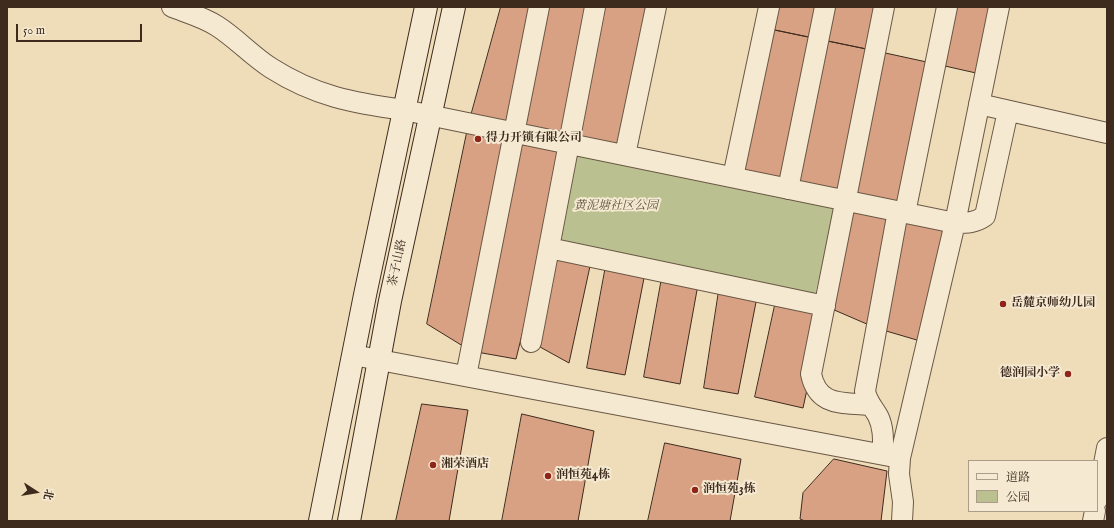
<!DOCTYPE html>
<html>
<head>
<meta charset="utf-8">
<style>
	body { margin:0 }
	#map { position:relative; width:1114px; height:528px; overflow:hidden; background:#efddba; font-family:"IM FELL English","Noto Serif SC",serif }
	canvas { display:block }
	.frame { position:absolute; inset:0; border:8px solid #3e2b1e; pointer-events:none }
	.legend { position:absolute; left:968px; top:460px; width:130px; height:52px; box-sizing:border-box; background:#f5e9d2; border:1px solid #ac9d8a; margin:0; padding:5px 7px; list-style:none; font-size:12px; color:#3e2b1e }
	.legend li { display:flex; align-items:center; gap:8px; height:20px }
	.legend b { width:20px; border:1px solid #ac9d8a }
	.north { position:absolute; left:16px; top:472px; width:40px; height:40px; -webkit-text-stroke:3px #f5e9d2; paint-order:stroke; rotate:102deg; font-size:11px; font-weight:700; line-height:16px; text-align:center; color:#3e2b1e }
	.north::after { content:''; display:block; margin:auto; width:14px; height:18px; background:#3e2b1e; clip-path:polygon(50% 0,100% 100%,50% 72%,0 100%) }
	.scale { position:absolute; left:16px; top:24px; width:126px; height:18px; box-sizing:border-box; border:2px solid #3e2b1e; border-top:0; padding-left:5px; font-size:12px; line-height:14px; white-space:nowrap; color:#3e2b1e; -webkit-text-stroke:3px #f5e9d2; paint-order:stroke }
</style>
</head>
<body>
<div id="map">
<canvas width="1114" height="528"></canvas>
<div class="frame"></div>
<ul class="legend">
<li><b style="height:5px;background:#f5e9d2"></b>道路</li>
<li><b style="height:11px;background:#bac08f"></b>公园</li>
</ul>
<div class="north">北</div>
<div class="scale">50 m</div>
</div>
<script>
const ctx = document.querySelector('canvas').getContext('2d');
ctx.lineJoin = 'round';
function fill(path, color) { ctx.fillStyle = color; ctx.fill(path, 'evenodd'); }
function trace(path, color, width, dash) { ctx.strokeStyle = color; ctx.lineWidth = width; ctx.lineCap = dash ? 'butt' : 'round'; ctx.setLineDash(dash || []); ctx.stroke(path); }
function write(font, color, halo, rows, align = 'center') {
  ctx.font = font + ' "IM FELL English","Noto Serif SC",serif'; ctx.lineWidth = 4; ctx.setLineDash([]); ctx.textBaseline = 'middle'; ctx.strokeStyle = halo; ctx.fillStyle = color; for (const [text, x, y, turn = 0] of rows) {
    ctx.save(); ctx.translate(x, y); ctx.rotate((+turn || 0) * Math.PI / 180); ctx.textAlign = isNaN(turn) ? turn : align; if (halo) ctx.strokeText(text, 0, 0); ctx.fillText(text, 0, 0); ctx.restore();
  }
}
const green = new Path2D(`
	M575 149 836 206 815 295 555 245Z`);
const building = new Path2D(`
	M501 7H539L514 133 469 123Z
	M539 7H595L569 144 514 133Z
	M595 7H656L625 155 569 144Z
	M769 7H825L818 39 765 28Z
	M825 7H884L876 51 818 39Z
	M947 7H989L976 73 936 64Z
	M765 28 818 39 788 189 733 177Z
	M818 39 876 51 846 200 788 189Z
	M876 51 936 64 898 211 846 200Z
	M469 123 514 133 471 351 427 324Z
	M514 133 569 144 516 359 471 351Z
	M846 200 898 211 876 328 825 306Z
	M905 213 955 223 927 343 876 328Z
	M549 248 592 257 569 363 531 342Z
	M607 260 646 268 625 375 587 368Z
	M663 272 699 279 680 384 644 377Z
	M720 284 758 292 738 394 704 388Z
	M777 296 825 306 803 408 755 397Z
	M422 404 468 410 449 521H396Z
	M522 414 594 431 578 521H502Z
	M665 443 741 459 730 521H648Z
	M834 459 887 471 881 521H805L800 519 803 493Z`);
const minor = new Path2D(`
	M172 7C188 13 203 17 217 26 236 38 252 56 271 68 315 96 353 103 404 110L955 223C967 223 975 223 985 216L1008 111
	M979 104 1107 133
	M625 155 656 7
	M733 177 769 7
	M788 189 825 7
	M905 213 947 7
	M549 248 825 306
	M531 342 595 7
	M353 355 900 458
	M466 376 539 7
	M869 405C842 402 818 407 811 374L884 7
	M883 454C883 441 884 428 878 416 873 407 867 402 865 391L898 211
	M1097 500 1107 448
	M902 521 903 502 899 474 900 458 955 223 999 7
	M1093 521 1095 511`);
const secondary = new Path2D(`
	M320 521 365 295 426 7
	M349 521 390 301 454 7`);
const markers = [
	[478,139,4,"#8f2418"],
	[1003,304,4,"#8f2418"],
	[1068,374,4,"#8f2418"],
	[433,465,4,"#8f2418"],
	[548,476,4,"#8f2418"],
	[695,490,4,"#8f2418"]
];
const poiNames = [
	["得力开锁有限公司",486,139],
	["岳麓京师幼儿园",1011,304],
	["德润园小学",1060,374,"right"],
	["湘荣酒店",441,465],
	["润恒苑4栋",556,476],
	["润恒苑3栋",703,490]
];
const parkNames = [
	["黄泥塘社区公园",616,207]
];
const streetNames = [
	["茶子山路",398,263,-78]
];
fill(green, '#bac08f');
fill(building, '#d9a183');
trace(building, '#3e2b1e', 1);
trace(minor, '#6a5845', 22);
trace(secondary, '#3e2b1e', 24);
trace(minor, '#f5e9d2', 20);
trace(secondary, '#f5e9d2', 22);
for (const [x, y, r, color] of markers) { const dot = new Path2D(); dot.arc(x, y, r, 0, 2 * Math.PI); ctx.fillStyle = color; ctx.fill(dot); trace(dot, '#f5e9d2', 1.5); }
write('bold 12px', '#3e2b1e', '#f5e9d2', poiNames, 'left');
write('italic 12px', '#5d503a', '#f5e9d2', parkNames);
write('12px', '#3e2b1e', '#f5e9d2', streetNames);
</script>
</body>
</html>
